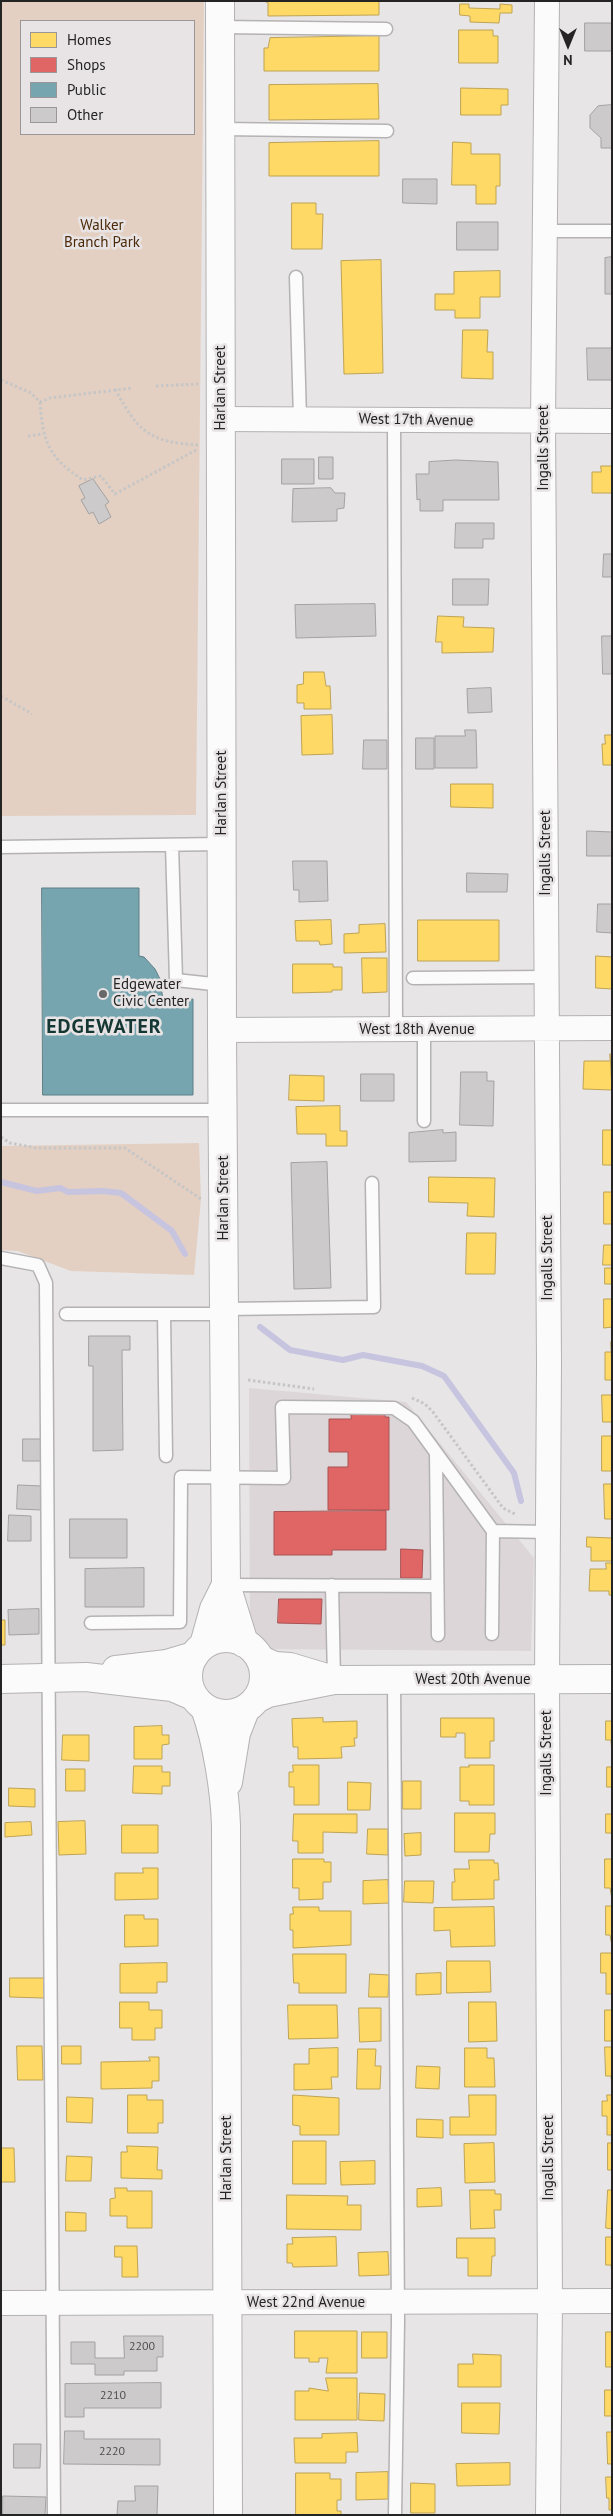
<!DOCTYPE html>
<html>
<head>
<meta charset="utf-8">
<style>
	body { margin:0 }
	#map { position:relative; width:613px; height:2516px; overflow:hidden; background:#e7e5e6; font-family:"PT Sans",sans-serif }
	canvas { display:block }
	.frame { position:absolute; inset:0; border:2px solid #252424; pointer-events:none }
	.legend { position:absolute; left:20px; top:20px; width:175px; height:115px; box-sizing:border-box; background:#e8e4e5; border:1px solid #9a9798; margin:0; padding:6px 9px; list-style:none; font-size:15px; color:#252424 }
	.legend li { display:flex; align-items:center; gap:10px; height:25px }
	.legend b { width:25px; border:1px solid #9a9798 }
	.north { position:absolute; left:543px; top:20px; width:50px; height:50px; -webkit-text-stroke:4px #e8e4e5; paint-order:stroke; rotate:180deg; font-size:14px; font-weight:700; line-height:20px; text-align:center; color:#252424 }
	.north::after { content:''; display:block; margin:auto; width:18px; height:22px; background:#252424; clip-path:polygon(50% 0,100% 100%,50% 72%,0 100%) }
</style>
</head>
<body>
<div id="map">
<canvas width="613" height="2516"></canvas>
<div class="frame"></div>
<ul class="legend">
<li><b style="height:14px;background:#ffd966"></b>Homes</li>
<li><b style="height:14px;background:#e06666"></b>Shops</li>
<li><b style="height:14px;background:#76a5af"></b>Public</li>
<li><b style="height:14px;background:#cccacb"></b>Other</li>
</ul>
<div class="north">N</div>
</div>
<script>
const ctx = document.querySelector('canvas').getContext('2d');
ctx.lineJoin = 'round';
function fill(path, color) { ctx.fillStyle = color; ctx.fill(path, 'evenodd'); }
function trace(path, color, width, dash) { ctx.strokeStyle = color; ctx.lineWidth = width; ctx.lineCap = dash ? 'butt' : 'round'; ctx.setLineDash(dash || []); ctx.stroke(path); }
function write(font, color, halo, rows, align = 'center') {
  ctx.font = font + ' "PT Sans",sans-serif'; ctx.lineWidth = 5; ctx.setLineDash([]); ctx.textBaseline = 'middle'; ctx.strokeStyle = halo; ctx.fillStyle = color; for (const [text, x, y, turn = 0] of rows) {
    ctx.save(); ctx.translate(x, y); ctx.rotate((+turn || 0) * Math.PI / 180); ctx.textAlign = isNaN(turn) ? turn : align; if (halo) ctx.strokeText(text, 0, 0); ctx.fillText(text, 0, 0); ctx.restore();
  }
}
const built = new Path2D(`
	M249 1388 406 1402 534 1558 531 1651 250 1649Z`);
const green = new Path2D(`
	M1 1H204L196 815 1 816ZM21 21H194V134H21Z
	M199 1143 201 1199 194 1275 71 1271 18 1251 1 1250V1146Z`);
const homes = new Path2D(`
	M264 1H379V15L268 16V3Z
	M460 4H469V8L500 9V4L512 5V13H500L499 23 470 22V16L460 15Z
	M459 30H493V36H498V63H459Z
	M379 36V71H264V48H268L270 38Z
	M378 84 379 119 269 120V85Z
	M461 88 508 89V105H501V115H461Z
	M379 141V176H269V143Z
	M453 142 471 143V154H500V186H496V204H476V185H452Z
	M292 203H316V214H323L322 249H292Z
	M381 260 383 373 344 374 341 261Z
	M500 271V297H480V318H455V310H435V294H454V272Z
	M463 330H488L487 352H493V379L462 378Z
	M601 466H612V493H592V472H601Z
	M438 616 464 617 463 627 494 628 493 652 442 653V642H436Z
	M304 672H324L326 686H330L331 709H304V703H297V685L303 684Z
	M332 715 333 754 302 755 301 716Z
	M605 735H612V765H603L602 744H605Z
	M451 784H493V808L451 807Z
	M331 920 332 944 320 945 319 941H296L295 921Z
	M418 920H499V961H418Z
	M385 924 386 952 344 953V934L359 933V925Z
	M596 956 612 957V989L596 988Z
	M362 958H387V992L363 993Z
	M293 964H333V967H342V990H332V992L293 993Z
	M610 1054 612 1090 583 1089 584 1061H610Z
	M290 1075 324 1076V1101L289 1100Z
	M340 1106V1131H347V1146H326V1134H297L296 1107Z
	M603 1130H612V1165H603Z
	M429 1177 495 1178 494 1217 467 1216 468 1203 429 1202Z
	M604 1192H612V1224H604Z
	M467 1233H496L495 1274H466Z
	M604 1245H612V1265H603Z
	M605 1268H612V1284H605Z
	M604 1299H612V1327L604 1328Z
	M611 1342 612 1380H605V1352H611Z
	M602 1395H612V1422H603Z
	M602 1436H612V1471H602Z
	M604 1484H612V1519H605Z
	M587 1537 612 1538V1561H591V1547H587Z
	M606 1563H612V1595H609V1591H589L590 1569H606Z
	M1 1620H5V1645H1Z
	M323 1718V1722L357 1721V1738H354L355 1746 341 1747 342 1758 298 1759V1747H293L292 1719Z
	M441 1718H494V1741H490V1758H465V1733H456V1737H441Z
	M606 1721H612V1757L611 1740H606Z
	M162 1726V1735H169V1744L162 1745V1759H134V1727Z
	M63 1735H89V1761L62 1760Z
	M293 1765H319V1805H294V1787H289V1772H293Z
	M469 1765H494V1805H469V1801H460V1767H469Z
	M134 1766H162V1772H170V1786H162V1794L133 1793Z
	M607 1767H612V1787H607Z
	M66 1769H85V1791H66Z
	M403 1781H421V1809H403Z
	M348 1782 371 1783 370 1810H348Z
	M9 1788 35 1789V1807L9 1806Z
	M455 1813H495V1834H490L489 1852H455Z
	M294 1814H357V1833L323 1832V1853H298V1841H293Z
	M606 1814H612V1833H606Z
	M85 1821 86 1854 59 1855 58 1822Z
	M31 1822 32 1835 5 1837V1823Z
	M122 1825H158V1853H122Z
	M368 1829H388V1855L367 1854Z
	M421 1833V1855L405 1856 404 1834Z
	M293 1859H324V1862H331V1882H323V1899L299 1900V1888H293Z
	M605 1859H612V1899L610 1888H605Z
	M469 1860H494V1863H498L499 1880H494V1899L452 1900V1882H455L454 1869H469Z
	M143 1868H158V1899L115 1900V1873H143Z
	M388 1880 389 1903 363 1904V1881Z
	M405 1881H434L433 1903 404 1902Z
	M606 1906H612V1946L610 1935H606Z
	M293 1907H319V1911H351V1945L293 1948V1930H290V1914H293Z
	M494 1907 495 1946 451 1947 450 1930 434 1931V1908Z
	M125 1915H144V1919H158V1946L125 1947Z
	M601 1953H612V1994H606V1973H601Z
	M293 1954H346V1993H299V1983H294Z
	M447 1961H490L491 1992 447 1993Z
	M167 1963V1982H157V1993H120V1964Z
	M441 1973V1994L416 1995V1974Z
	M370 1974 389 1975 388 1997H369Z
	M10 1978H44V1998L10 1997Z
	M120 2002H149V2010H162V2028H155V2040H132V2028H120Z
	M469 2002H496L497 2041 469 2042Z
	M288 2005H337L338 2038 289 2039Z
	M359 2008H381V2041L360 2042Z
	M605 2010H612V2041H605Z
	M17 2046H42L43 2080H18Z
	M62 2046H81V2064H62Z
	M605 2047H612V2088L611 2076H606Z
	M338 2048V2077H331L332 2089 294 2090V2064H309V2049Z
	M465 2048H487V2058H494L495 2087H465Z
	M358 2049H376L375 2066H381L380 2089H357Z
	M149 2057H159V2081H152V2088L101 2089V2062L150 2061Z
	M417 2066 440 2067 439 2089 416 2088Z
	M128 2095H147V2100H163V2123H158V2133H128Z
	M293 2095 339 2098V2135H300V2126L293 2125Z
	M469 2095H496V2135H450V2117H469Z
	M607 2095H612V2135H607V2116H602V2101H607Z
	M67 2097 93 2098 92 2123 67 2122Z
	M417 2119 443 2120V2138L417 2137Z
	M293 2141H326V2184H293Z
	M494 2143 495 2182 465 2183 464 2144Z
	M608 2143H612V2170H608Z
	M127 2146 158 2147 157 2170H162V2179L121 2178V2152H127Z
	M1 2148H14L15 2182H1Z
	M67 2156 92 2157 91 2181H66Z
	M375 2161V2184L341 2185 340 2162Z
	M115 2188H127V2191H152V2228H127V2216H110V2199L115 2198Z
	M441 2188 442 2206 417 2207V2189Z
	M470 2190H495V2194H501V2210H494L495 2228 471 2229Z
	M608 2190H612V2229L606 2228Z
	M287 2195 348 2196 347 2205H361V2230L287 2229Z
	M66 2212 86 2213V2231H66Z
	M336 2237 337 2266 293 2267 292 2263H287V2244H293L292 2238Z
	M606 2237H612V2275L611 2265H606Z
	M457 2238H495V2256H492L491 2276H468V2258H457Z
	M115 2246H137L138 2277H122V2257H115Z
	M388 2252 389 2275 359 2276 358 2253Z
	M295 2331H357V2373H326L328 2358H319V2362H309V2358H295Z
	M362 2332H387V2358H362Z
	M606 2332H612V2367H606Z
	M473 2354 501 2355V2387H458V2364H473Z
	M326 2378H357V2420H295V2391H309V2388L328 2391Z
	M605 2390H612V2416H605Z
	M360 2393 385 2394 384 2421 359 2420Z
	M462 2403H500L499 2434 462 2433Z
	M607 2432H612V2464H608Z
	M357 2433 358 2452H346V2463H295L294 2438H322V2434Z
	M510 2463V2485L457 2486 456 2464Z
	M388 2472V2499L356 2500V2473Z
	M296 2473H330V2479H341V2500H337V2511H341V2515H296Z
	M606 2477H612V2510H609V2498H607Z
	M411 2483 435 2484V2513H411Z`);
const shops = new Path2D(`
	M351 1413H385V1417H389V1510H328V1467H348V1452H329V1419H351Z
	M386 1511V1550H332V1555H274V1512Z
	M401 1549 423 1550 422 1578H401Z
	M279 1599H322L321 1624 278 1623Z`);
const public = new Path2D(`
	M42 888H139V956L144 957 155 969 160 979 163 1000 193 999V1095H43Z`);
const stream = new Path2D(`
	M1 1182 37 1191 60 1188 68 1192 103 1191 121 1193 172 1231 185 1254
	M260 1327 290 1350 343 1360 363 1355 422 1366 444 1376 514 1473 521 1501`);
const building = new Path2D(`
	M585 23H612V51H585Z
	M612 105V148H601V138L590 128V115L598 106Z
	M403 179H437V204L403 203Z
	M457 222H498V250H457Z
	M612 257V294H605V258Z
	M587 348H612V380H588Z
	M319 457H333V479H319Z
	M282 459H314V484H282Z
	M456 460 498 462 499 500H443V511H420V499L417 500 416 474H429V462Z
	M93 479 109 502 105 505 111 517 99 524 93 512 89 514 81 500 85 498 79 486Z
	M331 488 335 493H345L344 508 337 509V521L292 522 293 489Z
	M456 523H494V539H483V548H455Z
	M604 554H612V577H603Z
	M453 579H489L488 605H453Z
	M375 604 376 636 296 638 295 605Z
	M602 636H612V674H603Z
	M491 688 492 712 468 713 467 689Z
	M465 730H476L477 768H435V736H465Z
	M416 738H434V769H416Z
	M364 740H387V769H363Z
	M587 831 612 832V856H587Z
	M293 861H327L328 901 299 902V890H294Z
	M467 873 508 874 507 892H467Z
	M598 904H612V933L597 932Z
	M461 1072H487V1081H494L493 1126 460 1125Z
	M361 1074H394V1101H361Z
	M443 1130V1133L456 1132V1161L409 1162V1133Z
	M327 1162 331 1288 294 1289 291 1163Z
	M89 1336H130V1350H122L123 1450 93 1451V1366H89Z
	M23 1439H42V1461H23Z
	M18 1485 42 1486V1510L17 1509Z
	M9 1515 31 1516V1541H8Z
	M70 1519H127V1558H70Z
	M144 1568V1607H85V1569Z
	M39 1609V1634L9 1635 8 1610Z
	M124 2336H163V2357H157V2371H124V2375H95V2364H71V2342H95V2358H124Z
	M161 2383V2408H84V2417H65V2384Z
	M65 2431H84V2439H160V2465L64 2464Z
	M14 2444H41L40 2468H14Z
	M135 2486H158L157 2515H117L118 2501H135Z
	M3 2496 46 2497 45 2515H3Z`);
const path = new Path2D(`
	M1 380 31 393 40 402 50 398 133 388
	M156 386 198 384
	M115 389C138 431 148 442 198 445
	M40 402C43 442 48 457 83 480L101 476 115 494 196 450
	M28 436 43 434
	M1 696 32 714
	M1 1137 10 1143 36 1148H125L201 1199
	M248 1380 314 1389
	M412 1398 425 1404 433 1412 503 1508 515 1514`);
const service = new Path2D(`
	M220 27 386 29
	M220 129 387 131
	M545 231H612
	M296 277 300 419
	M394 419 396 1030
	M172 845 176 980 222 985
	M1 847 222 844
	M413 978 547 977
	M424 1030V1121
	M1 1110H223
	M1 1258 38 1265 46 1283 54 2515
	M225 1309 374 1307 372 1183
	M66 1314H164
	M436 1453 438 1635
	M166 1456 164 1314H225
	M226 1585 437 1586
	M332 1585 334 1680
	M91 1623 180 1622 181 1477 284 1478 282 1407 394 1408 413 1421 493 1531 549 1532
	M492 1634 493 1531
	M394 1680 398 2322 395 2515`);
const minor = new Path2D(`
	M547 1 543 421 549 1363 547 1680 550 2301 548 2515
	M221 419 612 421
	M222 1030 612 1028
	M1 2303 612 2301`);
const tertiary = new Path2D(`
	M220 1 222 1035 226 1585 244 1643
	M188 1676a38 38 0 1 1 76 0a38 38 0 1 1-76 0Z
	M204 1645 214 1609 226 1585
	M261 1660 275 1666 290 1667 330 1679
	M116 1670 167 1664 194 1656
	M1 1679 86 1677 172 1687 193 1696
	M258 1698 268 1693 334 1680 612 1679
	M205 1708C217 1741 225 1791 226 1826L228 2515
	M228 1782 236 1733 245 1710`);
const markers = [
	[103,994,5,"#696868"]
];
const numberNames = [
	["2200",142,2347],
	["2210",113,2396],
	["2220",112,2452]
];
const parkNames = [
	["Walker",102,226],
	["Branch Park",102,243]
];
const streetNames = [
	["Harlan Street",221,388,-90],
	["West 17th Avenue",416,420,1],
	["Ingalls Street",544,448,-90],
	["Harlan Street",222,793,-90],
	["Ingalls Street",546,853,-90],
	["West 18th Avenue",417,1030],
	["Harlan Street",224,1198,-90],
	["Ingalls Street",548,1258,-90],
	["West 20th Avenue",473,1680],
	["Ingalls Street",547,1753,-90],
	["Harlan Street",227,2158,-90],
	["Ingalls Street",549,2158,-90],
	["West 22nd Avenue",306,2303]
];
const poiNames = [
	["Edgewater",113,985],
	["Civic Center",113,1002]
];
const districtNames = [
	["EDGEWATER",104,1027]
];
fill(built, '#dcd6d8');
fill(green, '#e4d0c2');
fill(homes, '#ffd966');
trace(homes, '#bea352', 1);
fill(shops, '#e06666');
trace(shops, '#a85252', 1);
fill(public, '#76a5af');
trace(public, '#5e7e85', 1);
trace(stream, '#c7c4e0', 6);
fill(building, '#cccacb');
trace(building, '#a3a2a3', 1);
trace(service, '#b4b2b3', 15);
trace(minor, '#b4b2b3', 26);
trace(tertiary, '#b4b2b3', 30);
trace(path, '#c7c6c6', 3, [2.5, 2.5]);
trace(service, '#fbfbfb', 12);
trace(minor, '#fbfbfb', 24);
trace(tertiary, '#fbfbfb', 28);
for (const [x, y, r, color] of markers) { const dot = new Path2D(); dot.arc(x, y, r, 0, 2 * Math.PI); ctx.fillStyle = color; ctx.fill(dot); trace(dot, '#e8e4e5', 2); }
write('12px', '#4f4e4e', null, numberNames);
write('15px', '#4b2807', '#e8e4e5', parkNames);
write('15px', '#252424', '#e8e4e5', streetNames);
write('15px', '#252424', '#e8e4e5', poiNames, 'left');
ctx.letterSpacing = '1px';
write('bold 20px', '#143734', '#e8e4e5', districtNames);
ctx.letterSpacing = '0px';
</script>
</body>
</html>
